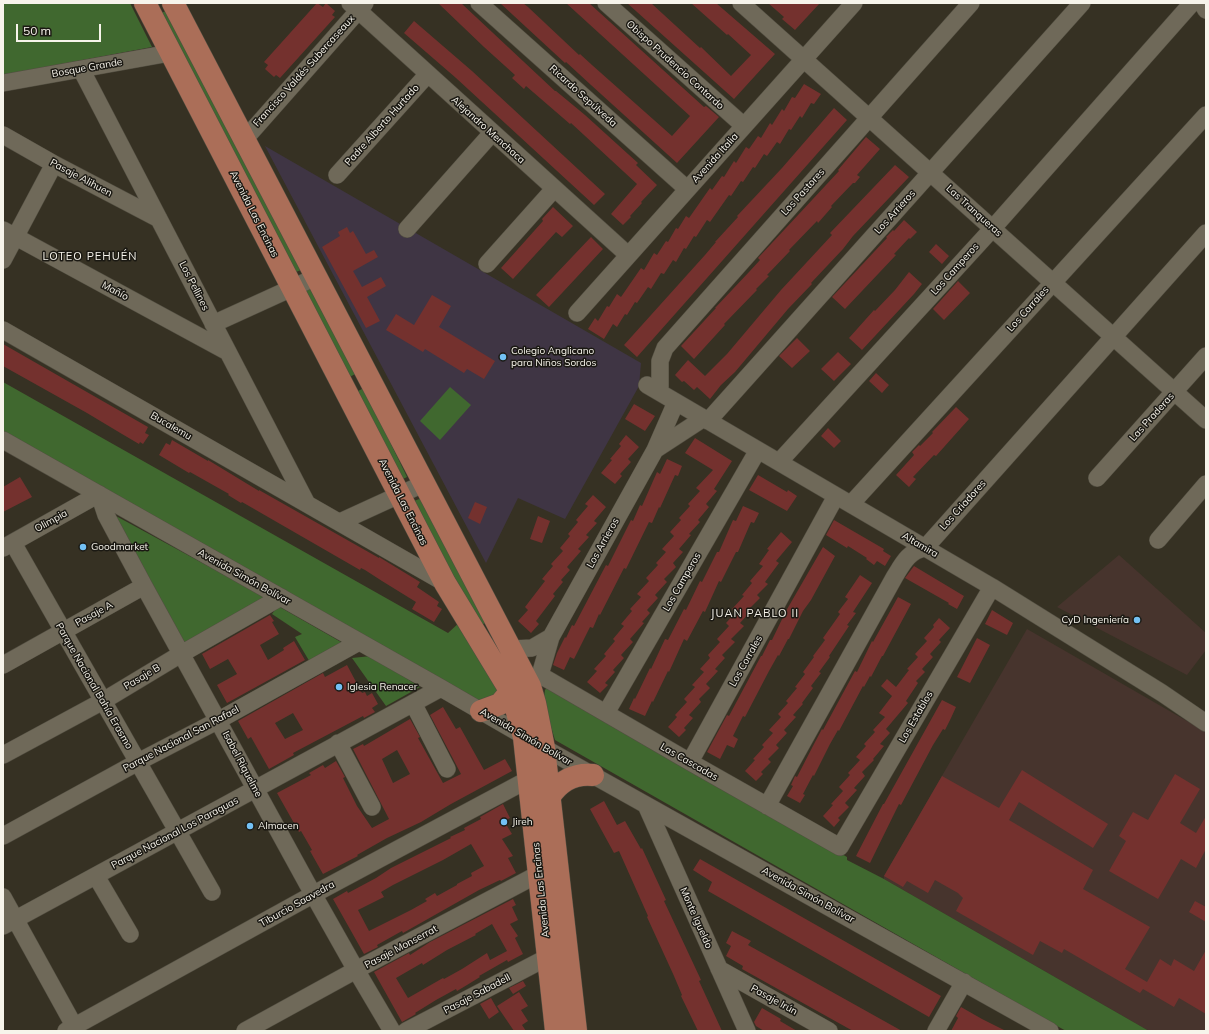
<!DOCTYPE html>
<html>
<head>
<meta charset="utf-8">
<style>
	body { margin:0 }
	#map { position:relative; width:1209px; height:1034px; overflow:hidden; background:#363123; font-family:Mulish,sans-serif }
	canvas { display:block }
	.frame { position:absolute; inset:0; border:4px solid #f7f4eb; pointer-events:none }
	.scale { position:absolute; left:16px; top:24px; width:85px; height:18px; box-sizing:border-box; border:2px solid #f7f4eb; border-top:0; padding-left:5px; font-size:12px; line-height:14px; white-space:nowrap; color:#f7f4eb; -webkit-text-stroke:3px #1b1913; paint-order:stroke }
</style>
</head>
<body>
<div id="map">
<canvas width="1209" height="1034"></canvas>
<div class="frame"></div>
<div class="scale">50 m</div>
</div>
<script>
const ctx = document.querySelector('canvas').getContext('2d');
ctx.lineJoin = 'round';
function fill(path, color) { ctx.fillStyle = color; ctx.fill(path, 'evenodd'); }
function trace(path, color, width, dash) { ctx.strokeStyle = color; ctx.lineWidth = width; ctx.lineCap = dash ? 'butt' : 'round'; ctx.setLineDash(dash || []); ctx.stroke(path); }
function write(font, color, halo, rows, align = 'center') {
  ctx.font = font + ' Mulish,sans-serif'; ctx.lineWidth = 3; ctx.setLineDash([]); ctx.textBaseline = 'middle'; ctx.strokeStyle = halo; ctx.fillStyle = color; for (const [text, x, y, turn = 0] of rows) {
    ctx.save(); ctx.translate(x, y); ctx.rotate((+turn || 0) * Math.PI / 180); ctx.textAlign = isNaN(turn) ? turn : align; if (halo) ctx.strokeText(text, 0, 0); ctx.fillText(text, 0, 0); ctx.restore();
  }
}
const industrial = new Path2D(`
	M1119 555 1206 633V650L1187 675 1057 607Z
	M1027 629 1206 732V1031H1149L884 879V876Z`);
const education = new Path2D(`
	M265 146 641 363 639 386 565 519 518 498 486 563Z`);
const green = new Path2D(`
	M3 3H130L152 47 3 75Z
	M170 9 306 268 291 274 157 15Z
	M312 287 357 373 346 379 300 293Z
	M3 382 448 633 461 621 502 691 485 706 3 431Z
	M450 387 471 405 440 440 420 421Z
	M364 388 407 477 397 482 354 393Z
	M425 497 491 621 483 624H479L411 502Z
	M116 516 265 597 188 643 179 640 113 519Z
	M278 606 341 642 342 648 311 664 295 637 302 634 272 614Z
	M371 656 420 687 386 706 352 658Z
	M548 686 847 857V860L884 879 1149 1031H1066L555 740 546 710 543 704 545 690Z`);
const building = new Path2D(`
	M317 3 323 7 326 3 335 11 332 15 335 17 280 78 276 75 274 77 265 69 268 65 264 62Z
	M438 3H461L555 91H556L585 115 628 154 638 163 636 165 657 185 641 202 642 203 630 216 631 217 623 225 611 214 637 184 571 123 570 124 526 86 524 89 512 78 515 75 484 47Z
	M500 3H523L528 7 579 55 580 54 592 65 672 136 690 116 566 3H589L704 107 706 106 719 117 677 163 591 85 566 62 565 63Z
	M627 3H651L700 48 701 47 731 76 751 55 728 34 727 35 691 3H716L775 54 734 99Z
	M768 3H820L795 30 782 19 784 17Z
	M414 21 472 71 605 194 594 205 456 78 404 33Z
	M804 84 821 94 814 104 811 103 802 118 800 116 791 130 789 129 780 144 777 142 767 156 764 154 755 168 753 167 743 182 741 181 731 196 729 195 710 222 707 220 696 237 694 236 686 249 684 248 676 262 673 260 664 274 661 273 651 289 648 287 637 303 635 302 627 315 625 314 617 327 613 324 604 339 588 329 595 318 598 321 607 306 609 307 617 294 621 297 641 268 644 270 654 253 657 255 666 241 668 242 676 228 678 229 686 216 689 218 710 188 712 190 722 176 724 177 734 161 736 163 746 147 749 149 758 136 761 138 770 123 772 125 782 109 784 111 792 97 795 98Z
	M834 108 847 120 637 357 624 345 705 255 716 242H715L738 217 737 216 782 168Z
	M866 137 880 149 857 175 860 177 855 183H853L831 206 832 207 818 223 817 221 789 250 790 251 767 275 769 276 756 289 757 290 724 324 725 325 694 359 681 346 716 308H715L749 272 760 260 758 258 839 171 838 170Z
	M895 165 909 177 853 236 843 249 811 283 812 284 788 309 735 372 721 385 710 399 697 387 694 390 684 381 682 382 675 375 688 360 705 376 727 354 781 290 832 235 830 233Z
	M553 207 573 226 562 237 556 232 513 279 501 268 543 221 542 219Z
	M904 220 917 232 910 239 909 238 894 254 896 255 845 309 832 297 887 238 886 237 893 230 894 231Z
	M347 227 350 233 353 231 366 254 374 250 378 257 353 271 362 287 381 277 386 286 367 297 380 321 366 328 322 247 340 236 338 232Z
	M591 237 603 249 549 307 536 295Z
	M936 244 949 256 942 264 929 252Z
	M909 272 922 284 914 294 862 350 849 338 874 310 875 311 895 290Z
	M958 281 970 293 944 320 933 309Z
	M432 295 451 306 439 327 495 361 484 379 467 369 464 373 425 349 423 352 386 330 396 314 414 325Z
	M797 338 810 351 792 368 779 356Z
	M3 344 148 427 145 433 149 435 143 444 140 442 139 444 122 434 87 413 3 366Z
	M838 352 851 364 834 381 821 369Z
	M876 373 889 385 882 393 869 381Z
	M634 404 655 416 645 431 625 419Z
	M956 407 969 419 936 456 934 455 913 477 916 479 909 487 896 475 914 455 912 452 919 445 920 446 933 433 932 432Z
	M828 428 841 441 834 448 821 436Z
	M626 435 639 447 628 459 631 462 620 474 622 476 615 484 601 473 612 460 610 459 621 446 619 444Z
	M695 438 732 461 714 489 717 491 706 504 709 507 698 520 700 522 689 534 691 535 679 549 683 552 673 563 676 567 664 579 667 582 655 595 658 598 647 610 650 613 642 622 644 623 630 639 633 642 621 655 624 658 613 670 615 672 605 683 608 685 600 693 587 682 597 671 594 669 606 656 604 654 615 641 613 639 624 626 621 624 632 611 630 609 641 597 637 594 649 581 646 578 658 565 656 563 666 552 662 549 674 536 670 532 681 520 679 518 690 506 688 504 700 491 696 488 713 470 685 453Z
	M172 440 208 461V460L259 491V490L379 558V557L420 582 417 587 439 602 437 606 442 609 434 622 412 609 416 602 382 581 365 570 361 568 360 570 242 502 241 503 228 495 229 494 190 472 189 473 159 455 166 443 170 445Z
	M667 459 682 466 678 476 675 475 660 508 659 507 652 523 649 522 626 569 624 568 600 615 599 614 593 628 590 627 574 659 570 657 564 670 553 665 557 653 565 637 566 638 572 625 574 626 606 565 608 566 631 520 633 521 640 505 642 506 657 472 660 474Z
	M758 475 787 492 788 490 797 496 787 511 749 490Z
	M20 477 32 497 3 512V487Z
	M593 495 606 507 594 521 597 523 586 535 589 537 578 549 581 551 567 567 570 570 561 580 563 582 553 594 555 596 536 621 539 624 531 633 518 621 528 610 525 607 545 581 542 579 553 566 551 564 563 551 560 548 570 536 568 534 578 522 576 520 588 506 585 504Z
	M475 502 487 507 480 524 468 518Z
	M743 506 759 513 754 523 751 522 738 552H736L721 582 719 581 705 612 703 611 687 641 684 639 669 672 668 671 653 702 652 701 645 716 629 709 634 698 635 699 650 668 651 669 665 639 668 640 684 609 686 610 700 581 702 582 717 552H719L733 520 736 521Z
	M538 516 550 521 542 543 530 539Z
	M834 520 884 549 883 551 891 556 885 566 877 561 874 565 866 559 867 558 848 546 847 548 826 535Z
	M781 532 792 542 776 561 779 563 765 582 768 584 757 595 760 598 748 610 750 612 740 623 744 626 731 639 735 642 722 655 725 658 715 669 718 671 706 684 710 688 699 699 701 702 689 715 693 718 684 728 686 730 679 737 668 727 677 717 675 715 687 702 684 699 695 687 692 685 704 672 700 669 710 658 708 655 720 642 717 639 729 626 726 623 736 612 732 609 744 596 742 595 752 583 750 581 763 566 759 564 769 550 767 549Z
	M823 547 835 556 811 600 803 611 789 639H788L779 656 778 655 769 671 745 717 743 716 733 736 738 739 734 748 727 745 720 759 707 752 727 715 729 716 761 656H762L770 640H772L786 611Z
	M914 566 964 596 957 609 948 604 949 603 905 578Z
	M860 575 872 583 853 612 856 613 847 625 849 626 829 656 830 657 819 672 821 673 811 686 813 688 802 703 803 704 793 715 796 717 784 730 787 733 776 745 779 748 768 759 771 762 761 772 763 774 756 781 745 771 755 760 753 759 764 747 762 745 773 733 769 730 781 717 778 714 788 703 786 701 797 688 795 687 805 674 803 672 814 657 813 656 825 640 823 638 840 614 838 612 848 599 845 597Z
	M898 597 911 604 883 656H882L871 677 870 676 864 687 863 686 839 731 838 730 830 744 814 776 813 775 803 794 805 795 800 803 787 796 793 786 791 785 795 776 797 777 814 744 822 729 823 730 855 671 857 672 872 641 873 642Z
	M992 610 1013 623 1007 635 985 624Z
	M270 615 274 621 272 622 279 634 260 645 268 660 284 650 283 648 294 641 305 660 227 703 217 685 237 674 228 659 210 669 202 654Z
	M939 618 950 628 939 640 941 642 930 654 933 657 922 669 925 672 916 681 918 683 906 701 908 703 886 729 890 733 880 744 884 746 873 759 874 760 862 772 865 776 854 788 857 790 845 803 849 807 838 818 840 820 834 827 823 816 833 805 831 804 843 791 839 787 850 775 848 773 860 760 856 757 866 746 864 744 875 732 873 730 885 717 879 713 892 696 881 686 887 679 896 687 909 670 907 669 918 657 915 654 927 641 924 638 934 627 933 625Z
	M977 638 990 645 970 683 957 677Z
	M347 665 362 693 365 692 367 696 372 693 378 704 372 708 375 712 364 718 363 716 293 753 294 755 269 769 251 737 248 739 238 721 323 673 325 677ZM293 713 303 730 285 739 275 723Z
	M942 700 956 707 951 718 945 730 943 729 933 745 901 805 899 804 870 863 856 856 883 804H884Z
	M443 707 456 729 460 727 484 770 505 759 512 771 451 804 421 822 387 838 357 855 358 856 323 874 310 851 312 850 301 831 299 832 277 793 311 775 309 773 323 765 325 768 336 761 345 777 343 778 357 806 372 828 389 819 353 749 363 744 364 746 410 719 420 737 418 738 443 783 461 774 430 715ZM397 750 410 774 393 783 382 759Z
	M1022 770 1108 824 1093 848 1019 802 1009 820 1093 870 1083 889 1150 927 1125 969 1147 982 1160 959 1171 966 1174 959 1194 971 1206 950V1014L1179 998 1174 1007 1143 989 1140 993 1064 949 1062 953 1040 941 1033 955 956 911 963 898 958 893 935 880 928 893 907 881 903 887 884 876 942 776 999 808Z
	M1175 774 1200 789 1180 823 1196 833 1206 816V849L1196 868 1181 859 1158 899 1109 871 1126 841 1119 836 1133 812 1148 820Z
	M604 801 617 825 625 821 641 849 642 848 666 900 664 901 701 980 699 981 722 1031H698L681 996 682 995 674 976 647 917 648 916 619 851 614 853 590 809Z
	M503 804 510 818 504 821 512 834 502 839 513 856 508 858 516 873 501 881 500 880 479 890 403 933 402 931 377 945 378 947 364 954 333 899 347 891 348 893 376 878 391 868 451 838 450 837 465 830 464 828 481 819 480 817ZM471 844 484 866 471 873 472 876 457 884V885L437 896 435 893 425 899 427 901 411 910 369 931 358 910 384 897 381 892 393 885 443 860Z
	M700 859 941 996 929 1017 708 891 712 882 693 870Z
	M513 899 516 905 512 907 518 920 510 924 518 936 515 938 523 954 508 962 507 960 479 976 480 977 467 985 457 991 456 989 436 1000 415 1013 416 1014 402 1022 374 972 409 953 410 955 430 942ZM492 924 507 951 490 960 487 953 462 969 444 979 443 978 408 998 396 978 422 963 423 965 447 950 476 935 475 934Z
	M1195 901 1206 907V922L1189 912Z
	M732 931 751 941 748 945 902 1031H853L742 969 743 966 726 956 731 946 726 943Z
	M523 981 526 986 513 994 509 988Z
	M519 992 528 1006 521 1010 528 1021 522 1025 526 1031H514L497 1006Z
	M491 998 499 1012 489 1019 480 1004Z
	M961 1007 982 1019 1006 1031H951L958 1018 956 1016Z
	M762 1008 781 1019 780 1021 797 1031H764L756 1026 754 1022Z`);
const minor = new Path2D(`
	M350 3 628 255
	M479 3 687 189
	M606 3 744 126
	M741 3 1206 420
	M1202 3 1206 10
	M81 69 307 504
	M3 83 170 53
	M3 135 54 164 159 219
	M244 140 365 3
	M337 175 427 75
	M407 229 492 133
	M3 230 228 352
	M3 260 54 164
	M487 264 554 189
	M577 313 854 3
	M213 324 316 277
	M3 330 445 583
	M647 385 992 587 1162 693 1206 723
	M660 392V361L665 348 971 3
	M708 421 1082 3
	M3 440 441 688 555 754 1050 1031
	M655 450 676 402
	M779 462 993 228 1192 3
	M1097 478 1206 356
	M99 494 106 515 144 586 308 885 356 970 392 1031
	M851 504 1206 115
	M340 522 423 484
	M1158 540 1206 484
	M13 543 212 892
	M3 548 99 494
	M511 649 532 648 551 637
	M3 665 144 586
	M540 675 690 762 840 847 992 587
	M532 683 540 675 551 637 655 450 704 418
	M413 703 447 769
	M606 713 758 450
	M338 743 372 807
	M3 755 103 701 181 654 281 597
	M690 762 836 496
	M646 805 747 1031
	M767 806 895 576C903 563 909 551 925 548L1206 233
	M3 836 138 762 219 720 359 642
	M96 876 130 934
	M3 897 77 1031
	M3 926 441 688
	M719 969 829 1031
	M66 1031 314 894 529 779
	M245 1031 356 970 548 869
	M406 1031 548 957
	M936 1031 964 982`);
const major = new Path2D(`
	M145 3 445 583 508 687 513 698 524 737 556 1031
	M173 3 530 686 535 703 544 748 576 1031
	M481 711 500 704 510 692
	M550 796C560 781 575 773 593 775`);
const markers = [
	[503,357,4,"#73c1f5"],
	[83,547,4,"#73c1f5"],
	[1137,620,4,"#73c1f5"],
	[339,687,4,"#73c1f5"],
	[504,822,4,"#73c1f5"],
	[250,826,4,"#73c1f5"]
];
const streetNames = [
	["Obispo Prudencio Contardo",675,65,42],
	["Bosque Grande",87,68,-10],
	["Francisco Valdés Subercaseaux",304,71,-48],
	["Ricardo Sepúlveda",583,96,42],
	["Padre Alberto Hurtado",382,125,-48],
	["Alejandro Menchaca",488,130,42],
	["Avenida Italia",715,158,-48],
	["Pasaje Alihuen",81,178,28],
	["Los Pastores",803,192,-48],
	["Las Tranqueras",974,211,42],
	["Los Arrieros",895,212,-48],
	["Avenida Las Encinas",254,214,63],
	["Los Camperos",955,269,-48],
	["Los Pellines",194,286,63],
	["Mañío",115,291,28],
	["Los Corrales",1028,309,-48],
	["Las Praderas",1152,417,-48],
	["Bucalemu",171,426,30],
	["Avenida Las Encinas",403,502,63],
	["Los Criadores",963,505,-48],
	["Olimpia",51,521,-29],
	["Los Arrieros",603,543,-61],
	["Altamira",920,545,30],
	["Avenida Simón Bolívar",244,577,29],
	["Los Camperos",682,582,-60],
	["Pasaje A",94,614,-29],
	["Los Corrales",746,661,-61],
	["Pasaje B",142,677,-31],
	["Parque Nacional Bahía Erasmo",94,686,60],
	["Los Establos",916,717,-60],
	["Avenida Simón Bolívar",526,737,30],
	["Parque Nacional San Rafael",181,739,-28],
	["Las Cascadas",689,762,30],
	["Isabel Riquelme",242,764,62],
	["Parque Nacional Los Paraguas",175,833,-28],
	["Avenida Las Encinas",541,890,-96],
	["Avenida Simón Bolívar",808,895,29],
	["Tiburcio Saavedra",297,904,-29],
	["Monte Igueldo",696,918,66],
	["Pasaje Monserrat",401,947,-28],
	["Pasaje Sabadell",477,994,-28],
	["Pasaje Irún",774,1000,29]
];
const poiNames = [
	["Colegio Anglicano",511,351],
	["para Niños Sordos",511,363],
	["Goodmarket",91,547],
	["CyD Ingeniería",1129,620,"right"],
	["Iglesia Renacer",347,687],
	["Jireh",512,822],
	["Almacen",258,826]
];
const neighbourhoodNames = [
	["LOTEO PEHUÉN",90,257],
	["JUAN PABLO II",755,614]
];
fill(industrial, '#47342d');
fill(education, '#3f3544');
fill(green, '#40682f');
fill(building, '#74312e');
trace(minor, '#524e41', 18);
trace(major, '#524e41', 23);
trace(minor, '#6f6959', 17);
trace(major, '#ab6e58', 22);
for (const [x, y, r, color] of markers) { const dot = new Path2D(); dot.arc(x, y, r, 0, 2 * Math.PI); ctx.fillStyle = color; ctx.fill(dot); trace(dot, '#1b1913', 1.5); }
write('10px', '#f7f4eb', '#1b1913', streetNames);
write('10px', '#f7f4eb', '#1b1913', poiNames, 'left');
ctx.letterSpacing = '1px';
write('11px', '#f7f4eb', '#1b1913', neighbourhoodNames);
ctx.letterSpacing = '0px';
</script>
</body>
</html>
